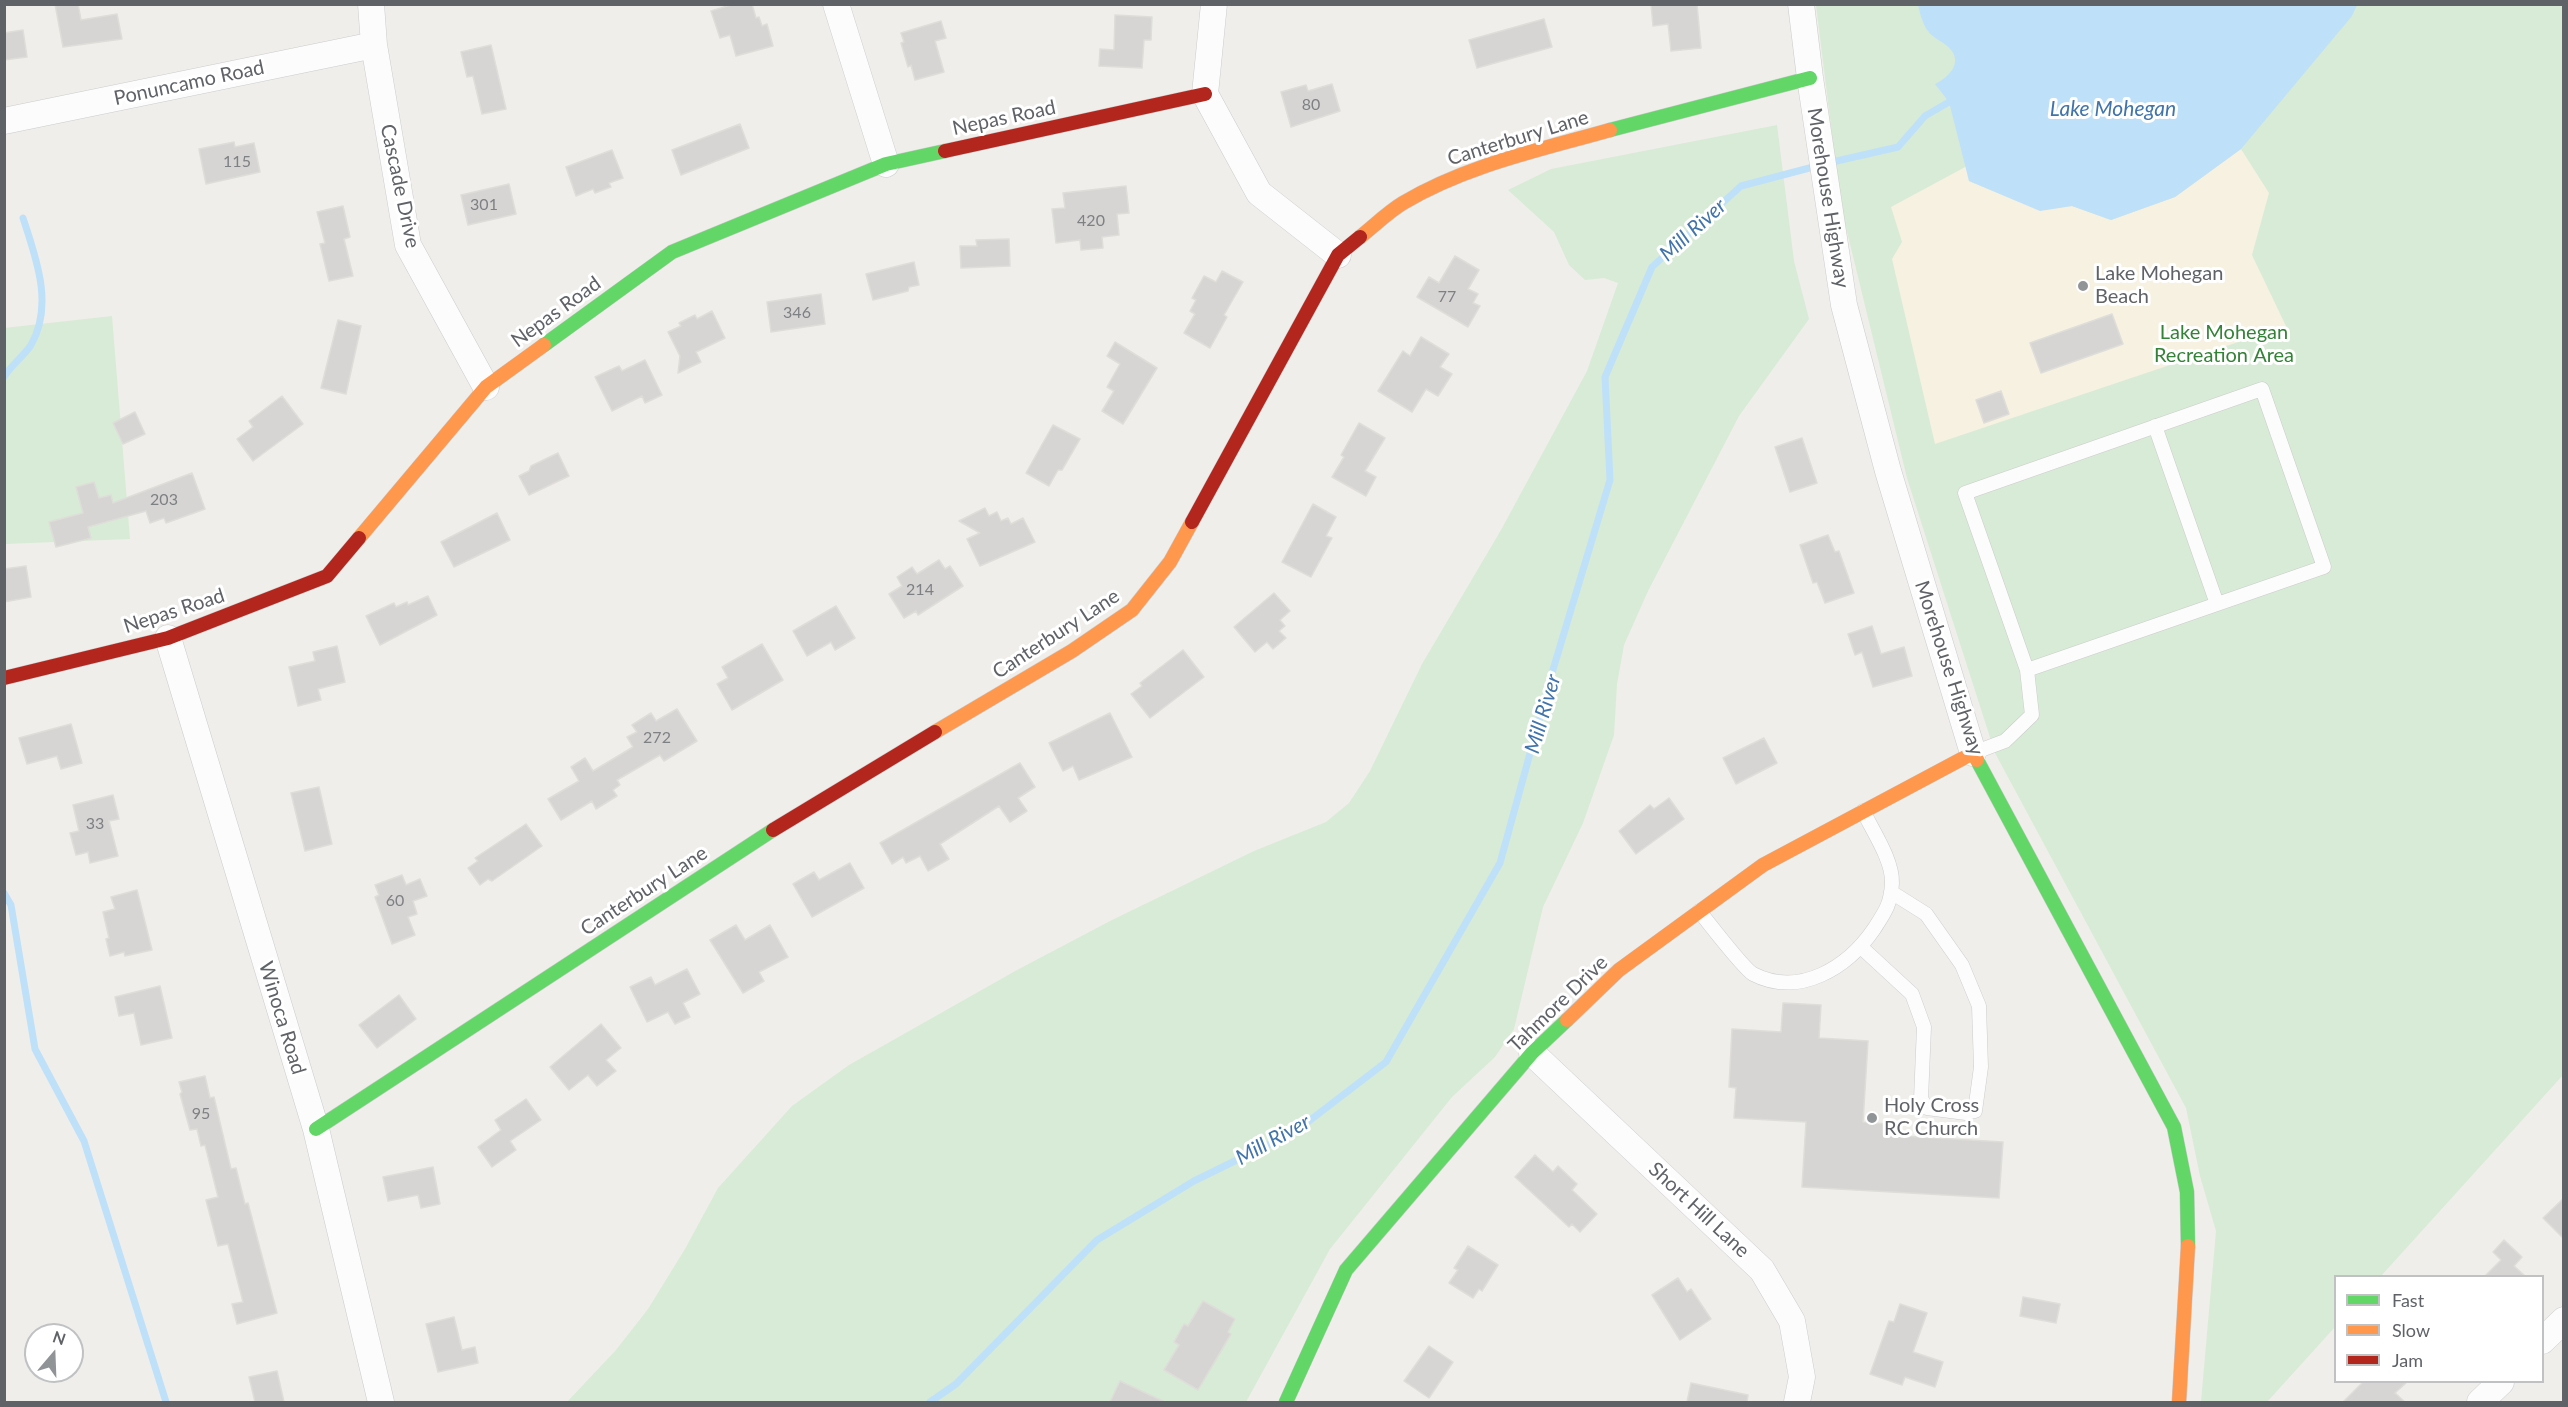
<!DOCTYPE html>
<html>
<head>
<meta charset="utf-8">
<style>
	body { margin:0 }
	#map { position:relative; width:2568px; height:1407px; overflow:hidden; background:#efeeea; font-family:Lato,sans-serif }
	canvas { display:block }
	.frame { position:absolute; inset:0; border:6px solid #5f6368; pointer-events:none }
	.legend { position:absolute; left:2334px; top:1275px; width:210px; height:108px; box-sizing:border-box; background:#fff; border:2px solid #bfc1c3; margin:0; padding:8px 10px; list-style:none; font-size:18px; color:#5f6368 }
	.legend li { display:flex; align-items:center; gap:12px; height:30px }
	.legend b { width:30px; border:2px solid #bfc1c3 }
	.north { position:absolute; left:24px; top:1323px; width:60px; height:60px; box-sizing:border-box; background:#fff; border:2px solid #bfc1c3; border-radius:50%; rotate:19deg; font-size:16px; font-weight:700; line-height:24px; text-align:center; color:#5f6368 }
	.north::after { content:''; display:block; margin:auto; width:21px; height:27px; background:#919496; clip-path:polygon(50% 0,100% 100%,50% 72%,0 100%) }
</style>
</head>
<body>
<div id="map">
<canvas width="2568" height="1407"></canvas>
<div class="frame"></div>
<ul class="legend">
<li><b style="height:8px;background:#63d668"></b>Fast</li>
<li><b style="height:8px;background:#ff974d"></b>Slow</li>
<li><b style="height:8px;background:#b3261e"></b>Jam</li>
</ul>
<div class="north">N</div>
</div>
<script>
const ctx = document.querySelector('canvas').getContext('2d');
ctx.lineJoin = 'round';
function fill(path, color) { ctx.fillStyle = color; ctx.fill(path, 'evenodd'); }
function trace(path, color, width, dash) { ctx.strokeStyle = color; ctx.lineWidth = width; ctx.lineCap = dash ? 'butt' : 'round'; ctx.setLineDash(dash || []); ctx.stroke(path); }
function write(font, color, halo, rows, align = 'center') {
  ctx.font = font + ' Lato,sans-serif'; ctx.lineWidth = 6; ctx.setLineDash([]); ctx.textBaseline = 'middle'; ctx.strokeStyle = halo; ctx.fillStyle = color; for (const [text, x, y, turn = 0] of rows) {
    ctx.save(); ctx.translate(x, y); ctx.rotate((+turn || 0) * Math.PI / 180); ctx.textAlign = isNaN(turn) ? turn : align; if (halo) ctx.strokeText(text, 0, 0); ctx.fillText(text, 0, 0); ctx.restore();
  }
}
const green = new Path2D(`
	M1816 5H2563V1075L2381 1276H2336L2335 1327 2267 1402H2201L2216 1231 2200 1176 2186 1108 1995 753 1907 478 1841 207Z
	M1777 125 1794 261 1809 319 1739 416 1648 591 1624 645 1617 684 1614 735 1583 823 1543 907 1514 1029 1495 1057 1452 1097 1330 1249 1246 1402H567L616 1350 648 1309 685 1249 718 1188 792 1106 849 1065 1017 970 1112 920 1254 851 1326 822 1349 803 1370 771 1422 664 1501 530 1587 371 1618 283 1604 278 1585 280 1569 265 1554 232 1508 190 1551 169Z
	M112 316 130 539 5 544 4 328Z`);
const sand = new Path2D(`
	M2241 149 2269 193 2252 255 2286 326 1935 444 1892 259 1902 242 1891 207 1967 166 1969 181 2040 210 2072 206 2111 220 2175 197Z`);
const water = new Path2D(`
	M1918 5V4L2357 5 2352 16 2241 149 2175 197 2111 220 2072 206 2040 211 1969 181 1949 102 1935 84C1951 76 1965 60 1946 45 1941 41 1932 37 1928 31 1922 23 1920 13 1918 5Z`);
const stream = new Path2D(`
	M1828 163 1898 147 1925 116 1949 102
	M4 377C11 365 24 356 31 345 54 305 36 258 23 218
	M4 893 11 905 35 1049 84 1141 166 1402
	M930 1402 956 1384 1097 1240 1194 1181 1296 1131 1386 1062 1500 863 1552 673 1610 480 1605 377 1652 267 1741 186 1817 166`);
const building = new Path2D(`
	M55 4H78L81 20 117 14 122 39 63 47Z
	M734 4H752L756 18 759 17 762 26 767 24 773 46 736 56 730 35 720 38 711 11Z
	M1651 4H1697L1701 48 1671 51 1668 24 1653 26Z
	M1115 15 1152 17 1151 40H1144L1142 68 1099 66 1100 49 1114 50Z
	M1544 19 1552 47 1477 68 1469 40Z
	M941 21 946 38 935 41 944 72 915 80 911 65 908 67 901 43 904 42 901 33Z
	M23 30 27 57 4 60V33Z
	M491 45 506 109 482 114 473 76 467 77 461 52Z
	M1332 84 1340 111 1291 127 1281 92 1306 85 1308 91Z
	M740 124 749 148 681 175 672 150Z
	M234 142 235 147 254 143 260 172 206 184 199 149Z
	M612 150 623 178 609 183 611 187 595 193 593 189 576 196 566 167Z
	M509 184 516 214 468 225 461 195Z
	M1126 186 1129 213 1117 214 1119 235 1102 237 1103 248 1081 250 1080 240 1056 243 1052 209 1065 208 1063 193Z
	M343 206 350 237 344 239 353 276 329 281 320 244 325 243 317 212Z
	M1009 239 1010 266 961 268 960 246H977L976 240Z
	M1455 256 1479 270 1468 289 1478 294 1473 303 1480 306 1468 327 1417 297 1429 277 1439 283Z
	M914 262 919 285 909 287 908 291 873 300 866 274Z
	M1222 271 1243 282 1224 315 1227 317 1210 348 1184 333 1195 314 1190 311 1196 300 1192 298 1204 276 1216 282Z
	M821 294 825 324 771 332 767 302Z
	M712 311 725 338 696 352 701 362 678 373 680 356 668 332 681 326 679 323 695 315 697 319Z
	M2112 314 2123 344 2041 373 2030 343Z
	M338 320 361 326 346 394 321 388Z
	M1421 337 1449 354 1440 367 1452 374 1438 396 1426 389 1412 412 1378 391 1403 351 1410 356Z
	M1115 342 1157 368 1123 424 1102 411 1114 391 1107 387 1120 364 1107 356Z
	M645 360 662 395 645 403 642 396 612 411 595 377 619 366 622 371Z
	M2001 391 2009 414 1984 423 1976 400Z
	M282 396 303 424 253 461 237 439 253 427 249 421Z
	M135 412 145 434 123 444 113 423Z
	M1359 423 1385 438 1365 471 1376 477 1366 496 1332 477 1344 457 1341 455Z
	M1053 425 1080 439 1062 470H1058L1049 486 1026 473Z
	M1802 438 1817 483 1790 492 1775 447Z
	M558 453 569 476 529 495 519 476 529 471 531 466Z
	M192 473 205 509 166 523 164 518 150 523 146 511 88 527 91 538 56 547 49 522 83 513 76 487 94 482 99 498 111 495 113 503Z
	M1313 504 1336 517 1326 536 1332 538 1311 577 1282 562Z
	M985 508 989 516 997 512 1001 521 1008 518 1011 524 1023 518 1035 542 980 566 967 539 980 533 959 521Z
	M497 513 510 540 454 567 441 542Z
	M1828 535 1835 552 1839 551 1854 593 1825 603 1817 582 1813 583 1800 545Z
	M939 560 945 569 950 566 963 586 918 615 916 611 904 618 889 594 902 586 897 577 912 567 917 574Z
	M26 566 31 597 4 602V569Z
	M1274 593 1290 611 1280 620 1285 626 1279 631 1286 638 1273 649 1267 642 1255 652 1234 627Z
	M428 596 437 615 380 645 366 616 394 603 396 607 407 602 408 605Z
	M836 606 855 638 835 650 831 642 807 656 793 631Z
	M1872 626 1881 654 1904 647 1912 676 1873 687 1862 652 1855 655 1848 634Z
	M762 644 783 680 732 710 717 684 728 678 722 667Z
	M337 646 345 682 318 689 321 700 298 706 289 667 315 661 313 652Z
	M1183 650 1204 677 1150 718 1131 694 1142 686 1140 683Z
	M677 709 697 741 664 761 660 755 617 780 620 785 613 790 617 796 596 809 592 801 561 820 548 799 579 781 571 767 585 758 593 771 633 747 627 737 637 732 632 725 651 713 656 721Z
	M1110 713 1132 757 1079 780 1073 766 1063 771 1049 743Z
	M71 724 82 763 61 769 57 756 27 764 19 738Z
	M1764 738 1777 763 1736 784 1723 758Z
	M1020 763 1035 787 1018 798 1027 811 1010 822 999 806 940 844 949 859 928 871 920 856 906 863 903 857 892 864 880 843Z
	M319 787 332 844 305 851 291 793Z
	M113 795 119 819 109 821 118 856 90 863 88 852 76 855 70 833 79 831 73 805Z
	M1669 798 1684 819 1636 854 1619 831 1650 805 1654 809Z
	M526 824 542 846 492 881 488 879 480 885 468 868 478 861 475 858Z
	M850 863 864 888 812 917 793 884 814 872 819 880Z
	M402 875 406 885 420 879 427 896 413 901 417 914 408 917 415 935 392 944 375 897 379 895 375 885Z
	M137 890 152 950 125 956 124 952 110 956 106 939 109 938 103 912 115 909 111 897Z
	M736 925 745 940 770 925 788 957 759 972 764 981 743 993 710 940Z
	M687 969 700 994 683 1003 690 1017 675 1024 668 1012 647 1022 630 987 651 977 655 985Z
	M160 986 172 1038 141 1045 134 1013 119 1016 115 997Z
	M399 995 416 1019 377 1048 359 1025Z
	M1783 1003 1821 1005 1819 1038 1868 1041 1863 1122 1887 1124 1886 1135 2003 1142 1999 1198 1802 1187 1806 1122 1734 1118 1736 1088 1729 1087 1732 1029 1781 1032Z
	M601 1024 621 1048 606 1060 616 1071 597 1086 588 1075 569 1090 550 1067Z
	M205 1076 210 1098 214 1097 231 1169 236 1168 245 1204 248 1203 277 1313 237 1324 232 1304 243 1302 228 1244 218 1246 206 1200 218 1197 205 1145 201 1146 197 1129 190 1130 180 1094 182 1092 179 1082Z
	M526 1099 541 1120 510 1141 516 1150 492 1167 478 1147 501 1130 495 1120Z
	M1535 1155 1553 1172 1558 1166 1577 1184 1572 1190 1597 1214 1580 1232 1572 1224 1569 1227 1515 1177Z
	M433 1167 440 1204 421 1208 418 1195 388 1201 383 1177Z
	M2564 1198V1239L2543 1218Z
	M2504 1240 2522 1257 2514 1266 2525 1276H2485L2501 1260 2493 1252Z
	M1468 1246 1498 1265 1482 1291 1479 1289 1473 1298 1449 1283 1458 1270 1454 1268Z
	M1678 1278 1687 1292 1691 1289 1711 1319 1680 1340 1652 1295Z
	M2023 1297 2060 1304 2056 1323 2020 1316Z
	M1203 1301 1235 1319 1228 1332 1231 1334 1198 1390 1164 1370 1179 1345 1174 1342 1184 1324 1188 1326Z
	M1900 1304 1927 1313 1913 1352 1943 1362 1935 1387 1905 1377 1902 1385 1870 1374 1889 1321 1894 1322Z
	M454 1317 462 1350 475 1347 478 1363 438 1372 426 1324Z
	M1429 1346 1453 1362 1429 1398 1404 1381Z
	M277 1371 284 1402H255L249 1377Z
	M1120 1381 1165 1402H1110Z
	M2363 1382H2407L2395 1393 2405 1402H2343Z
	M1691 1383 1748 1395 1747 1402H1687Z`);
const lane = new Path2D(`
	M2155 426 2217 604
	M1973 753 2005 741 2032 715 2027 670 1965 493 2262 389 2324 567 2027 670
	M1699 911C1709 923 1743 968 1753 974 1800 998 1848 967 1874 929 1885 912 1891 904 1892 883 1893 861 1873 831 1863 811
	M1861 947 1912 994 1924 1027 1921 1099 1927 1108 1966 1113 1975 1111 1981 1067 1979 1006 1962 965 1926 914 1891 892`);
const street = new Path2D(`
	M371 4 374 45 408 245 486 387
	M836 4 886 164
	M1214 4 1205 94 1259 193 1338 255
	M1801 4 1810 78 1844 305 1888 471 1973 753
	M4 121 374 45
	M168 638 316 1129 381 1402
	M1532 1053 1762 1270 1792 1321 1802 1377 1797 1402
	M2542 1341 2564 1320
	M2480 1402 2501 1382`);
const fast = new Path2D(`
	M1610 130 1810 78
	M544 345 672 252 886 164 945 151
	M1977 760 2174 1127 2187 1192 2188 1246
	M316 1129 773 830
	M1286 1402 1346 1270 1532 1053 1567 1020`);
const slow = new Path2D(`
	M1360 237C1374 226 1388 212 1403 203 1467 165 1540 150 1610 130
	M359 538 486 387 544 345
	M935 732 1072 651 1132 610 1170 562 1192 522
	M1567 1020 1619 970 1763 865 1973 753 1977 760
	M2179 1402 2188 1246`);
const jam = new Path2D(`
	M945 151 1205 94
	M1192 522 1338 255 1360 237
	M4 678 168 638 327 576 359 538
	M773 830 935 732`);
const markers = [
	[2083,286,6,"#919496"],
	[1872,1118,6,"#919496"]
];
const numberNames = [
	["80",1311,105],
	["115",237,162],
	["301",484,205],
	["420",1091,221],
	["77",1447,297],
	["346",797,313],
	["203",164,500],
	["214",920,590],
	["272",657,738],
	["33",95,824],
	["60",395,901],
	["95",201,1114]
];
const streetNames = [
	["Ponuncamo Road",189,83,-12],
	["Nepas Road",1004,118,-12],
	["Canterbury Lane",1518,138,-17],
	["Cascade Drive",400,186,78],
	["Morehouse Highway",1828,198,81],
	["Nepas Road",556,312,-36],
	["Nepas Road",174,611,-18],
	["Canterbury Lane",1056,634,-33],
	["Morehouse Highway",1949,668,72],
	["Canterbury Lane",644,891,-33],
	["Tahmore Drive",1558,1004,-44],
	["Winoca Road",282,1018,73],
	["Short Hill Lane",1699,1210,43]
];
const poiNames = [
	["Lake Mohegan",2095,274],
	["Beach",2095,297],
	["Holy Cross",1884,1106],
	["RC Church",1884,1129]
];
const parkNames = [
	["Lake Mohegan",2224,333],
	["Recreation Area",2224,356]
];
const waterNames = [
	["Lake Mohegan",2113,109],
	["Mill River",1693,230,-42],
	["Mill River",1543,714,-74],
	["Mill River",1273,1140,-29]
];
fill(green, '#d8ebd6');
fill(sand, '#f6f1e1');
fill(water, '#bfe0f9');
trace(stream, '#bfe0f9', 7);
fill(building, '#d6d5d3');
trace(building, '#deddd9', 1.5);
trace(lane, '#cbcccc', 15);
trace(street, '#cbcccc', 27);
trace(fast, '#cacacb', 15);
trace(slow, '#cacacb', 15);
trace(jam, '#cacacb', 15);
trace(lane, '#fdfcfc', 14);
trace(street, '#fdfcfc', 26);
trace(fast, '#63d668', 14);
trace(slow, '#ff974d', 14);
trace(jam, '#b3261e', 14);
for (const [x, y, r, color] of markers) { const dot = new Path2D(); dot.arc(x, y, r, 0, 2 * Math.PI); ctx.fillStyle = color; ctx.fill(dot); trace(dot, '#fff', 2); }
write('16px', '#7e8184', null, numberNames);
write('20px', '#5f6368', '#fff', streetNames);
write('20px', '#5f6368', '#fff', poiNames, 'left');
write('20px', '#348238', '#fff', parkNames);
write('italic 21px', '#4174aa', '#fff', waterNames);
</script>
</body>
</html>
